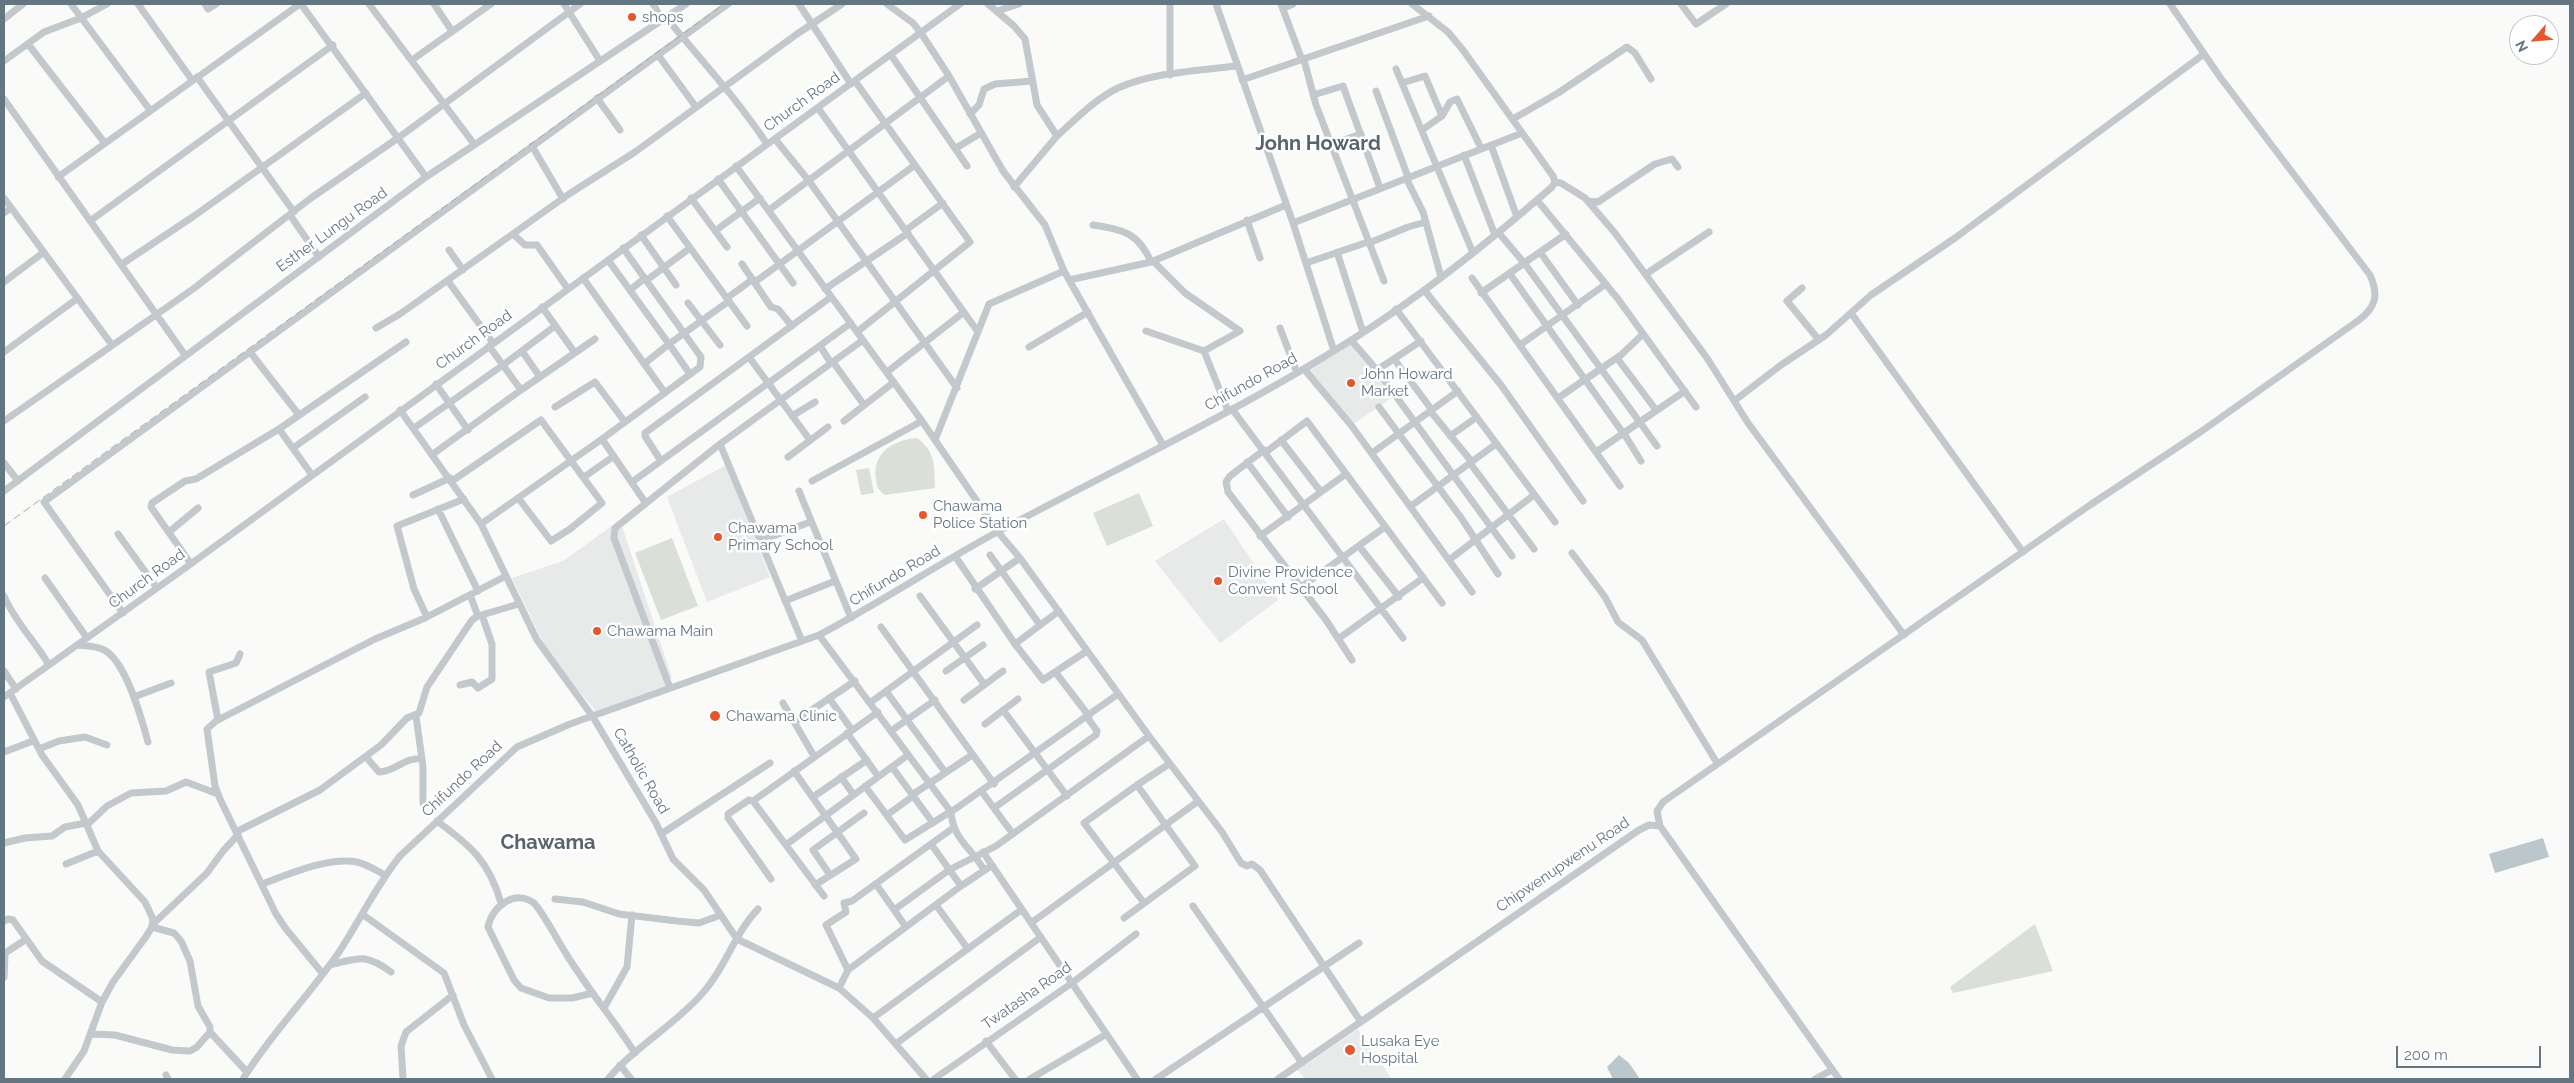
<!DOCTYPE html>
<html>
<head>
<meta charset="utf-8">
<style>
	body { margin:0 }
	#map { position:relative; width:2574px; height:1083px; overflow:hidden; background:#fafaf8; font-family:Raleway,sans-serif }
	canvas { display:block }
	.frame { position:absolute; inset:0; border:5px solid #657683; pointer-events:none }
	.north { position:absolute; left:2509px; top:15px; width:50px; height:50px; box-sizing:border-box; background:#fff; border:1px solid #c1c8cd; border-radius:50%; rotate:243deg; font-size:14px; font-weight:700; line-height:20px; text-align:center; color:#657683 }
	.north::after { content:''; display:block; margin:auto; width:18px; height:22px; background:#e4572e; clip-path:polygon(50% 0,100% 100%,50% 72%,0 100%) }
	.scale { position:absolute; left:2396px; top:1046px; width:145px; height:22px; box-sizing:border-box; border:2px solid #657683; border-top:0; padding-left:6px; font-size:15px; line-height:18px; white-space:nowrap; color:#657683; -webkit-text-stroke:4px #fff; paint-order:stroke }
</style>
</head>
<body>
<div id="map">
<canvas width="2574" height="1083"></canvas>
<div class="frame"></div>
<div class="north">N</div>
<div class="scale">200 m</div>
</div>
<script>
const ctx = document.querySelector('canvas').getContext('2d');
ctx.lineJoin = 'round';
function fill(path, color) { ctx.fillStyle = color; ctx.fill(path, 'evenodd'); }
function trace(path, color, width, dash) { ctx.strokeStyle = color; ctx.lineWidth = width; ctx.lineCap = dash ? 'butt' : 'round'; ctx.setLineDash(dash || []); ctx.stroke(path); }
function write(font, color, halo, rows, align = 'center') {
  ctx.font = font + ' Raleway,sans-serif'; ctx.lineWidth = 5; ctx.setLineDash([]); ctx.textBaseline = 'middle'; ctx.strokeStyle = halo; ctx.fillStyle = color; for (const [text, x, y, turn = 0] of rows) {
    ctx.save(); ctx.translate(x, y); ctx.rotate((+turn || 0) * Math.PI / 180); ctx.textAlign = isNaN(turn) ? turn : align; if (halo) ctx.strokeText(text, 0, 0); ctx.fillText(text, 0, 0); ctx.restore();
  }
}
const built = new Path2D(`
	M1353 339 1393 397 1352 425 1307 368Z
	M726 465 770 577 707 602 667 497Z
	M1224 519 1278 600 1220 643 1155 561Z
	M620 520 672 678 664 681 666 686 596 711 551 659 512 578 563 561Z
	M1358 1029 1392 1079H1305L1298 1070Z`);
const green = new Path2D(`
	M917 438C936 452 934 466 935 488L885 495C878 490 877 487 876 479 872 453 893 440 917 438Z
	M869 468 874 493 861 495 856 470Z
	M1139 493 1153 526 1107 546 1093 513Z
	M672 538 698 606 661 620 635 553Z
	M2035 924 2053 971 1953 993 1950 987Z`);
const water = new Path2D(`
	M2543 838 2549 857 2495 873 2489 854Z
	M1619 1055 1629 1063 1640 1079H1613L1607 1067Z`);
const minor = new Path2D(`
	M71 4 150 110
	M138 4 192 80
	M205 4 208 9 216 4
	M301 4 426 177
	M369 4 474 144
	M434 4 452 31
	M564 4 600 61
	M653 4 663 21H669C703 62 738 100 767 144
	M799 4 851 84
	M887 4 913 23 921 33 949 76 1003 171 1045 225 1064 271 1163 445
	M988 4 1014 26 1025 39 1037 105 1057 136 1014 187
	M1216 4 1293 223 1334 351
	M1281 4 1302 60
	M1681 4 1696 24 1726 4
	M1284 8 1293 4
	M997 11 1019 4
	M4 19 23 4
	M28 44 104 142
	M658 55 696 107
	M891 55 967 166
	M412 60 491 4
	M1304 60 1316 105 1384 281
	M4 61 44 32 81 18 107 4
	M1396 69 1473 253
	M1170 75V4
	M197 77 294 212
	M1242 80 1429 16
	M855 81 970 242 857 332
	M1402 83 1425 76 1442 116
	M1376 91 1408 177
	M1313 95 1343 86 1380 188
	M597 98 620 130
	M4 99 185 355
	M818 108 978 332
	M970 114 979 105 984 89 995 84 1032 81
	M1513 119 1558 93 1627 47 1635 53 1651 79
	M1422 130 1442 116 1450 102 1457 99 1481 148
	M1057 136C1076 119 1095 99 1118 88 1154 72 1198 71 1236 66
	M775 139 809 181 957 388
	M1332 144 1361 134
	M1491 145 1517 217
	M532 146 563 199
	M956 148 981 133
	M1464 155 1495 235
	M736 166 922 421 998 532 1020 558 1149 736 1222 832 1241 863 1247 866 1252 864 1260 870 1361 1022
	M58 177 300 4
	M1406 178 1423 212 1441 277
	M718 179 793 283
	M1555 182 1561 183 1585 198 1615 233 1707 358 1748 423 1904 635
	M4 198 112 345
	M691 198 727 247
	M1537 200 1618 299 1696 407
	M1588 201 1598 202 1655 164 1672 159 1678 167
	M769 210 949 76
	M4 213 11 208
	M290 215 319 257
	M667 216 747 326
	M1247 220 1260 258
	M90 221 333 45
	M1293 223 1522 133
	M1093 225C1123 230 1138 232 1151 262
	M906 230 943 203
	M715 231 760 198
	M1498 232 1525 264 1657 446
	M513 234 525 245H537L568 289
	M641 235 676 285
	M1369 243 1408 227 1426 222
	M449 250 463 270
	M1337 252 1363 332
	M1540 252 1578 305
	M608 260 669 344 729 301
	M1153 261 1185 293 1240 331 1204 351
	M1306 263 1368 242
	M122 264 194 216 366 93
	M742 264 771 307 778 309 792 326
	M1510 274 1623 433
	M1646 274 1709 232
	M583 278 665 393
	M1472 278 1620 486
	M647 280 690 248
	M1069 280 1151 262 1286 205
	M448 281 493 343
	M4 282 44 252
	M755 282 915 165
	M1802 288 1787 301 1819 340
	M825 289 908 233
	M630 290 645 278
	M1424 290 1501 385 1583 501
	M1481 293 1566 234
	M727 298 753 279
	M688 303 720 345
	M542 307 575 353
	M1396 309 1555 522
	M1851 313 2023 552
	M376 328 400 314 569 194 635 152 797 34 842 4
	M1280 328 1297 373
	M1146 331 1204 351 1228 411
	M1351 340 1377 370 1512 556
	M1520 345 1606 284
	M820 346 831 363
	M1029 347 1088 312
	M522 351 540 377
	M4 352 78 298
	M749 357 810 440
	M1617 358 1656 410
	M1394 359 1432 410
	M833 362 864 405
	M644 364 669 344 690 374
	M503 365 555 326
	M1304 369 1351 425 1472 592
	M1377 370 1421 341
	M887 372 964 312
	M436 384 468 430
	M521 390 595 339
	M1558 398 1621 355 1643 334
	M1734 401 1781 365 1826 335 1871 295 1955 238 2204 54
	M555 407 595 382 625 422
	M1379 407 1462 519 1498 574
	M1232 409 1403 638
	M400 410 481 524 537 640 593 717 656 823 673 859 704 890 737 939 839 988 873 1018 926 1079
	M1431 412 1472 462
	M299 415 250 352 728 4
	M792 416 815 402
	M4 421 193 289 311 198 398 138 580 4
	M844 421 894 382
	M414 428 503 365
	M279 429 312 475
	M1623 432 1641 461
	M1450 436 1477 417
	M602 439 645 502
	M935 440 989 304 1064 271
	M1281 440 1321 492
	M720 444 802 641
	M293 448 365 397
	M1264 450 1230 476 1226 482 1228 492 1326 620 1352 660
	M1266 452 1307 421 1442 603
	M1596 452 1685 391
	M1372 453 1458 391
	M433 454 521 390 489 346
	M788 457 828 427
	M661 461 645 436V433L831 297
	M1247 462 1288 517
	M4 463 18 481
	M1470 463 1534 549
	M584 477 614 456
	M452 481 541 420 602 503 570 529 551 541 519 499
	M812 481 922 421
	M632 482 851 323
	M4 491 426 177 686 4
	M799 491 851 618
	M413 495 450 478
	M1411 506 1496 444
	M438 509 478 591
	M481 524 602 439 700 367 701 357 623 248
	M169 532 198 508
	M118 534 157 588
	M1260 536 1346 474
	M760 541 810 522
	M1359 546 1399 597
	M1572 553 1605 597 1618 622 1642 640 1717 763
	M990 555 1040 625
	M955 556 1015 644 1059 611
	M1449 560 1534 495
	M191 564 151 507 152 503 185 481 196 479 279 429 406 342
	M45 578 87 638
	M1301 587 1385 527
	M975 589 1020 558
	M470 595 478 616
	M4 596C15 622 35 641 49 665
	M920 596 984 684
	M785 601 835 581
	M123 613 44 502 250 352
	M427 617 414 589 397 526 464 499
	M881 627 994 784
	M819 635 951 812 1118 694
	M1338 639 1423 578
	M1015 644 1043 680 1087 651
	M77 645C86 646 97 646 104 650 126 661 142 720 148 742
	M4 671 16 689
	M946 671 983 645
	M1056 673 1089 716
	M460 685 472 682 478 688 492 679V644L482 615
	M670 688 614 538 615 528 720 444 863 340
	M886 691 945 772
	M10 693 42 755 78 805 98 851 145 902 153 919 152 927 145 938 113 982 102 1002 84 1051 65 1079
	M4 697 181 571 960 4
	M134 697 171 683
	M829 698 852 730
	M964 700 1003 671
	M871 702 977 625
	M783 703 814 756
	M1003 710 1067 796
	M416 716 423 767V803
	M218 720 209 672 236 663 240 654
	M794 722 855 681
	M985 724 1018 699
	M891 731 935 700
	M847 733 878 776
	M39 749 59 741 85 737 107 745
	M4 752 33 741
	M366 757 379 772C397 771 404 757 422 759
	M892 767 933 823
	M794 771 856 859 815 885
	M841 777 853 794
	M1137 785 1169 764
	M865 786 905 840 950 812
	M982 792 1013 834
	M912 795 972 755
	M813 797 867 760
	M753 801 878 712
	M994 808 1096 735 1097 731 1087 717
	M951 812C953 840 972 848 984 870
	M887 815 913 796
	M437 821C471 846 489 861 501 903
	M87 825 107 806 131 793 166 791 186 782 218 794
	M1660 826 1657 811 1663 802 2090 505 2199 433 2359 320C2376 307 2379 295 2370 275L2220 77 2170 4
	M236 832 320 790 381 745 407 718 419 713 427 687 472 620 478 616 519 604
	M661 834 770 763
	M4 843 25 838 52 836 65 827 86 823
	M787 844 908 755
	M931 844 961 886
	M983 852 1137 1079
	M66 864 98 851
	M830 875 813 850 864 813
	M771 879 728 818V814L749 800 753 801 824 896
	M262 884C290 874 327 857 357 862 367 864 377 871 385 875
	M876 884 906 927
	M555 899 583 902 619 914 677 921 699 923 721 915
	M936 905 968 949
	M1193 906 1302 1063
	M894 910 949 870 996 846 1149 736
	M362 914 444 973 464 1025 492 1079
	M1124 918 1195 866 1137 785 1084 823 1144 903
	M4 921 8 919 13 920 42 961 102 1002
	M1031 923 1197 802
	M152 925 207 873 223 851 238 835
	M152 927 174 933 181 941 190 961 198 1006 210 1027V1032L247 1072
	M330 965C360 958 365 953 391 972
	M848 970 826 925 846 912 844 903 852 901 953 828
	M323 974 286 929 276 914 220 799 215 786 207 729 216 721 375 639 425 618 506 576
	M4 977 5 953 25 940
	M839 988 848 970 961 886 991 866
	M593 993 572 998H549L521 988 514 980 488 927C492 906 516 888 535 904 549 922 559 944 572 963 592 994 615 1022 635 1053
	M604 1008 627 967 632 915
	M873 1018 1021 910
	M91 1034 115 1035 172 1050 190 1051 197 1047 210 1032
	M986 1041 1015 1079
	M897 1043 1041 937
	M620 1065 631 1079
	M166 1075 168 1079
	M243 1079C270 1035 307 998 337 955 359 922 376 886 400 856L517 747 570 724 819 635C881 602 938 564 999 531 1117 468 1239 411 1353 339 1423 295 1489 242 1552 187L1555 182 1553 176 1463 50 1448 32 1412 4
	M403 1079 401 1046 406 1032 453 995
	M608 1079C635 1047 673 1026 701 995 725 969 734 934 758 909
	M934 1079 1072 983 1136 934
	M1030 1079 1105 1035
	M1156 1079 1359 943
	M1278 1079 1639 830 1649 825 1660 826 1839 1079
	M1815 1079 1832 1070`);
const rail = new Path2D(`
	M4 526 724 4`);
const markers = [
	[632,17,5,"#e4572e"],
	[1351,383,5,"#e4572e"],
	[923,515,5,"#e4572e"],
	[718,537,5,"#e4572e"],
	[1218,581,5,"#e4572e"],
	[597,631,5,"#e4572e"],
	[715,716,6,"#e4572e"],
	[1350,1050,6,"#e4572e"]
];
const poiNames = [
	["shops",642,17],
	["John Howard",1361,374],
	["Market",1361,391],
	["Chawama",933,506],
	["Police Station",933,523],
	["Chawama",728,528],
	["Primary School",728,545],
	["Divine Providence",1228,572],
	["Convent School",1228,589],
	["Chawama Main",607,631],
	["Chawama Clinic",726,716],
	["Lusaka Eye",1361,1041],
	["Hospital",1361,1058]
];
const streetNames = [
	["Church Road",802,102,-36],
	["Esther Lungu Road",332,230,-36],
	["Church Road",474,340,-36],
	["Chifundo Road",1251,382,-29],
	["Chifundo Road",895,576,-31],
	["Church Road",147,579,-36],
	["Catholic Road",641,771,60],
	["Chifundo Road",462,779,-43],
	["Chipwenupwenu Road",1563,865,-34],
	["Twatasha Road",1027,996,-35]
];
const districtNames = [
	["John Howard",1318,144],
	["Chawama",548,843]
];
fill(built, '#e8e9e9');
fill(green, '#dadfd7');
fill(water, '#bbc7cb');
trace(minor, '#c3c8cc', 7);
trace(rail, '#a2aab0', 1, [8, 4]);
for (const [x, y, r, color] of markers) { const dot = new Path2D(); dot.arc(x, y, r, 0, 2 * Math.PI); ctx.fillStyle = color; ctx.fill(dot); trace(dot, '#fff', 2); }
write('15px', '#657683', '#fff', poiNames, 'left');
write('15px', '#657683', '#fff', streetNames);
write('bold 20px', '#57646e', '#fff', districtNames);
</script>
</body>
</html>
